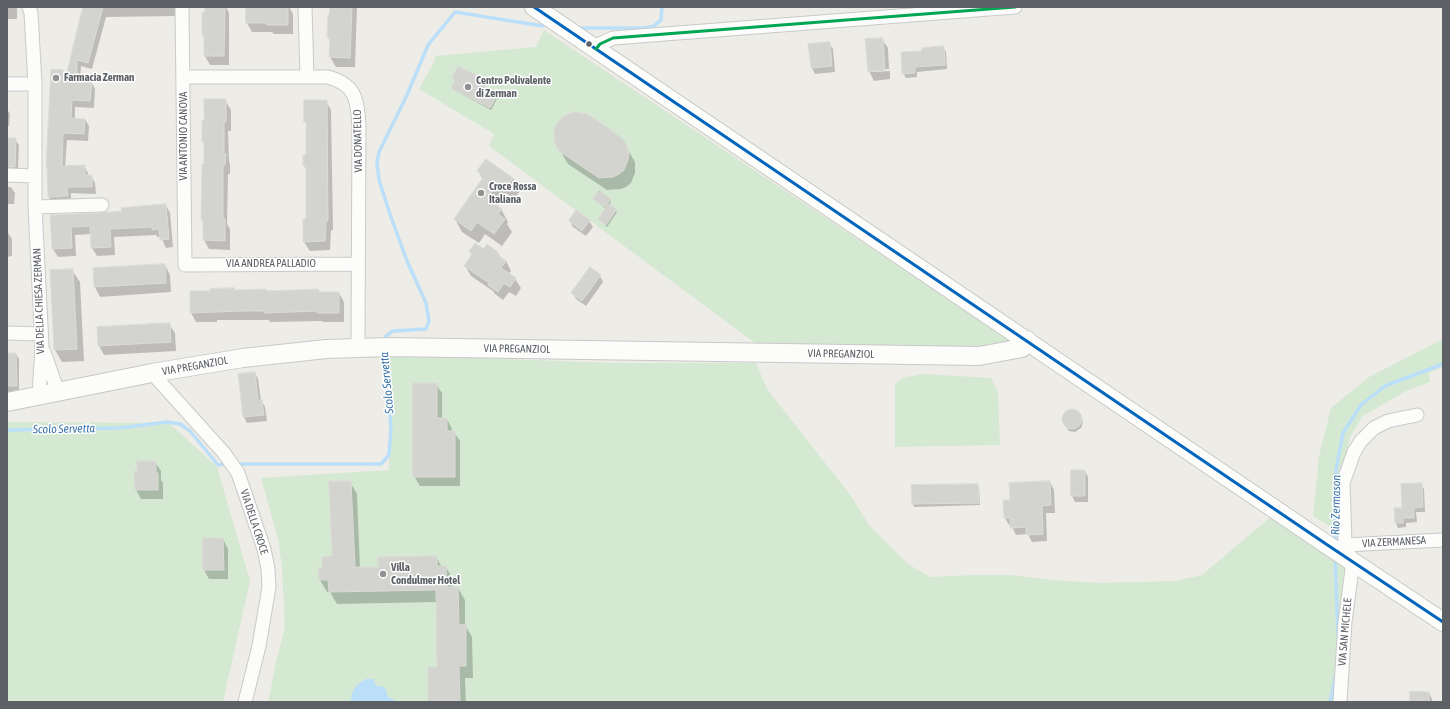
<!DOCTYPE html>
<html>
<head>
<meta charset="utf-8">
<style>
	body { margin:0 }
	#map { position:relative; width:1450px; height:709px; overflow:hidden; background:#edece7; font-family:"Asap Condensed",sans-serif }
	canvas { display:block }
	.frame { position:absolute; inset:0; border:8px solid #5d6166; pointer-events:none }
</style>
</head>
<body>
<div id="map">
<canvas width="1450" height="709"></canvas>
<div class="frame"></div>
</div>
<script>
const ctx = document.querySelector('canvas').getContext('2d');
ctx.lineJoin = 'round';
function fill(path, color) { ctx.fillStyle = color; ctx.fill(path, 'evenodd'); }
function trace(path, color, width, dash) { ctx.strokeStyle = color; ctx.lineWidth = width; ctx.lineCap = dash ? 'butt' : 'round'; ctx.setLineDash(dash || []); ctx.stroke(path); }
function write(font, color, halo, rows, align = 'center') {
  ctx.font = font + ' "Asap Condensed",sans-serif'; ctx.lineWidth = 3; ctx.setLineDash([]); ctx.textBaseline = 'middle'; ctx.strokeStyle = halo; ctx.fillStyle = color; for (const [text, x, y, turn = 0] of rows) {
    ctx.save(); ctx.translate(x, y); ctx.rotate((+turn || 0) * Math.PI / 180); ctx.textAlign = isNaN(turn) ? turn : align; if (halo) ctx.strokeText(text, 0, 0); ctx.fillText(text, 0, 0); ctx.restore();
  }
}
const green = new Path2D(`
	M544 30 1000 334 1011 342 993 347 755 343 489 146 494 134 419 89 435 60V56L536 47Z
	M1443 339V367L1429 373 1430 382 1406 391 1363 416 1350 437 1343 471 1337 531 1313 516 1319 456 1331 408 1369 377Z
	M389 355 617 363H756L767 389 851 496 869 525 908 564 930 577 973 575H1011L1052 580 1099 583 1175 581 1202 575 1273 515 1345 564 1341 601 1338 702H268L277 658 285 628 282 567 278 539 261 478 389 470Z
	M923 374 991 378 998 392 1000 445 895 447V384L902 378Z
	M7 422 169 423 217 467 250 581 223 702H7Z`);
const water = new Path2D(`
	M366 679H374L375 685 384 687 387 692V696L394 700 395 702H351C351 690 356 684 366 679Z`);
const shadow = new Path2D(`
	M7 7H17V19H7Z
	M84 7H178V16L106 17 92 69 81 66 80 81 91 82 95 89 94 108 75 107V119H85L89 126 88 141 67 140 65 167 84 166 88 173V176H91L95 183 96 194 71 193V203L53 204 49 197 63 71 67 78Z
	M206 7H226L229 13V65H210L205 56V38L203 35Z
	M247 7H289L293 14V34H274L272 32H252L247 23Z
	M331 7H357L355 67H336L330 57 331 42 328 37 329 16H330Z
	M882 39 888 48 889 69 872 70V72L890 71V79L874 81 869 71Z
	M829 43 833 49 835 72 815 74 812 68Z
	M943 47 946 52 947 69 917 72V77L906 78 903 73 924 51Z
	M453 78 485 81 487 83 484 88 497 95 498 97 491 110 454 90 453 88 456 82Z
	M225 100 231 110V131H228L229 161 230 164V174H228L227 224 230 229V250L209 249 204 240V223L202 220 205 165 203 121 205 120Z
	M305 101H326L331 110 333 230H331L330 250 310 251 304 242 307 220V170L304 166 307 156V125L305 122Z
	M7 109 10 114 9 126H7Z
	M7 139H15L19 145 18 168H7Z
	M622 140 635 162V173L631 183 626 187 621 189 607 190 568 164 556 143Z
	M478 171 513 178 520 191 514 199 506 193 497 207 501 209 508 222 507 224 512 232 502 246 485 234 479 243 462 232 455 219 483 179Z
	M7 187H11L15 193 14 204H7V207Z
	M594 199 610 200 611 202 609 205 617 212 607 227 599 219 606 209 596 201Z
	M166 205 170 213 173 247 166 248 161 237H158L156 235 114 237 115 255 97 256 92 248 91 234 75 235 76 256 58 257 53 249 52 216 102 214Z
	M570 221H589L593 227 586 236 573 227Z
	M7 231 12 239V256L7 257Z
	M484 250 498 253 501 258 506 261 511 271 509 274 515 279 521 288 516 296 509 292 503 300 495 294 493 291 471 276 465 266 472 256 470 252Z
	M165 265 170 275 171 292 100 297 95 287 94 269Z
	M72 270 80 282 84 361 62 362 55 350Z
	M600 276 603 282 586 306 576 299 573 293Z
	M234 289V291L266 290 267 292 318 290 320 293H339L344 302V322H323L322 321 270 322 269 320H217V322H196L191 313 212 292Z
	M169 324 175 333 176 351 104 355 99 346 98 328Z
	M7 354H16L19 359V390H14V395L7 398Z
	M255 373 258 379 261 401H262L265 407 267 421 247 423 244 417Z
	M436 384 442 393V419H447L452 429V432H454L460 441V486H420L414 476Z
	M1072 410 1079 412 1083 422 1081 428 1075 432 1069 431 1064 423 1063 417 1066 411Z
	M155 462 161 471V480L163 483V499H141L136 490Z
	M1085 471 1088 477V502H1075L1072 496Z
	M350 482 357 494 360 568H379L436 557 442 567H446L453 579V588H458L465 600V625L472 637 473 678H465L466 702H429L438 668 437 602 337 604 330 592H327L320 580 319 569H323L333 557Z
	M1050 482 1054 490 1055 513H1046L1047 541 1032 542 1028 534 1016 535 1011 525H1009L1005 518 1011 501Z
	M1421 484 1424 489 1425 512H1416L1417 522 1406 523V527L1398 528 1396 523 1403 509Z
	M978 485 979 487 980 505 914 507 913 504 912 486Z
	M223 539 228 549V579H209L204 570Z
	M1429 693 1432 699V702H1411Z`);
const stream = new Path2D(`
	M580 28H644L654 26 661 20 662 7
	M384 341 386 336 393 331 426 329 429 321 426 303 407 261 391 217 379 180 377 162 379 152 407 95 428 45 455 12 543 26
	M7 430 120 428 167 422 180 424 190 431 218 465 227 464
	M235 464H381L389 455 391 428 385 352
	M1335 544 1336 470 1343 433 1361 405 1385 386 1443 364
	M1335 556 1338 636
	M1330 702 1333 689 1336 672`);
const building = new Path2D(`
	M83 7H103L88 63 77 60V80L92 81 90 101 72 100 71 118 85 119 84 134 63 133 62 166 85 165V175H92V187H67L68 196 48 197 47 168H46L51 69 63 70 64 84Z
	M205 7H225L224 56H204V35H202V12H205Z
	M246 7H288V25H267V23H246Z
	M330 7H352L350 58 329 57 330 37H327L328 15H329Z
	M883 38 885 70 868 72 865 39Z
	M830 42 832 66 811 68 808 44Z
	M944 46 945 65 915 67V73L902 74 901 52 922 51V48Z
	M458 66 486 80 483 86 498 94 490 108 451 88 455 80 452 78Z
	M204 99H226V122H224V154H226L225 165H223V219H225V241L203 240V220H201L202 164H204V142H202V120H204Z
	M304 100H327L328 221H326L325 241 303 242V219H306V166H303V155H306V122H304Z
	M574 112 586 114 595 119 623 139 626 144 629 154 628 160 624 170 619 174 613 177 599 178 559 151 555 143 554 129 558 122 563 117Z
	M7 138H16L15 167H7Z
	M486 159 513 178 507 187 499 181 487 198 502 209 498 214 505 219 494 234 477 222 471 231 454 219 484 176 477 171Z
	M599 190 611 199 605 207 593 199Z
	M166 204 169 239 160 240 159 229 152 230V227L110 229 111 247 91 248 90 226 71 227 72 248 52 249 50 215 102 213 122 211 121 208Z
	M609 204 617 209 606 225 598 219Z
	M576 210 590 220 582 231 569 221Z
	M475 243 484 249 487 244 498 252 497 254 506 261 501 268 516 278 510 287 504 283 498 292 488 285 489 283 464 266 472 254 469 252Z
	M165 264 166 283 94 287 93 268Z
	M590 267 601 275 582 301 571 293Z
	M73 269 77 349 54 350 50 270Z
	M234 288V290L266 289V291L319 289V292H339V313H317V311L264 313V311H243L190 313V291H210V289Z
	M170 323 171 342 98 346 97 327Z
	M7 353H16L17 386H7Z
	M255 372 258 400H262L264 415 243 417 238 374Z
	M413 383H437V418H447V431H455V477H413Z
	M1062 419a10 10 0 1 1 20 0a10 10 0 1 1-20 0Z
	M137 461H156V473H158V490H135L134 471H137Z
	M1071 470H1085V496H1071Z
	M329 481H351L355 567H378V557L437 556V566H446L447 587H458L459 625 466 624V666H459L460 702H428V667H437L436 590 329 592 328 580H319L318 568H322V557L332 556Z
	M1050 481 1051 505 1042 506 1043 534 1026 535V527L1010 528V518H1004L1003 500H1010L1009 483Z
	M1422 483 1423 507 1414 508V518H1403V523H1395L1394 508H1402L1401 484Z
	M978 484 979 503 912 504 911 485Z
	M203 538H223L224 570H203Z
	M1410 691 1429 692V702H1410Z`);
const street = new Path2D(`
	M29 7 31 13 35 84V207L42 346 39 396
	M182 7 185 265 358 264
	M305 7 307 77
	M596 49 600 44 613 38 1015 7
	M183 77H328C356 85 357 99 359 125L358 341 355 348
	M7 84H35
	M7 175 35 176
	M35 207 102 205
	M7 333 40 334
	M44 352 58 392
	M152 373 224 453 238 473 264 549 268 569 269 587 259 646 245 702
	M1345 545 1443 540
	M1340 702 1345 622 1353 562 1345 545 1343 483 1354 452 1361 441 1374 428 1388 421 1417 415`);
const secondary = new Path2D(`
	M534 7 1326 544 1443 622
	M7 402 152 373 243 358 326 349 389 347 979 356 1022 348 1027 340`);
const bus1 = new Path2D(`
	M534 7 1326 544 1443 622`);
const bus2 = new Path2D(`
	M596 49 600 44 613 38 1015 7`);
const markers = [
	[589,44,3.5,"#5d6166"],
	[56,78,4,"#8f9293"],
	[468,87,4,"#8f9293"],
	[481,193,4,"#8f9293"],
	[383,574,4,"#8f9293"]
];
const poiNames = [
	["Farmacia Zerman",64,78],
	["Centro Polivalente",476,81],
	["di Zerman",476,94],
	["Croce Rossa",489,187],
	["Italiana",489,200],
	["Villa",391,568],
	["Condulmer Hotel",391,581]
];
const streetNames = [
	["VIA ANTONIO CANOVA",184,136,-90],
	["VIA DONATELLO",358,141,-91],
	["VIA ANDREA PALLADIO",271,264],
	["VIA DELLA CHIESA ZERMAN",39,301,-92],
	["VIA PREGANZIOL",517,349,1],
	["VIA PREGANZIOL",841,354,1],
	["VIA PREGANZIOL",195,366,-10],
	["VIA DELLA CROCE",254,522,72],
	["VIA ZERMANESA",1394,542,-3],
	["VIA SAN MICHELE",1345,632,-85]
];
const waterNames = [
	["Scolo Servetta",387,383,-95],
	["Scolo Servetta",64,429,-1],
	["Rio Zermason",1336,505,-89]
];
fill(green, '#d5e9d2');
fill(water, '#bbdff8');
fill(shadow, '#0003');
trace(stream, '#bbdff8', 3.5);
fill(building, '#d3d3d0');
trace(building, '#dcdbd6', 1);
trace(street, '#c9cac9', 15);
trace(secondary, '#c8c8c8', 20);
trace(street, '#fcfcfb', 13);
trace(secondary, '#fcfcfb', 18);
trace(bus1, '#0065bd', 3);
trace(bus2, '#00a651', 3);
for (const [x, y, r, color] of markers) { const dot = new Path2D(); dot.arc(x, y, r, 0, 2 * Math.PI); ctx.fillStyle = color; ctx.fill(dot); trace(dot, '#fff', 1.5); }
write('bold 11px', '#5d6166', '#fff', poiNames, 'left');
write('11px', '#5d6166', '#fff', streetNames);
write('italic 12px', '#3d75aa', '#fff', waterNames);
</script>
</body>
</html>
